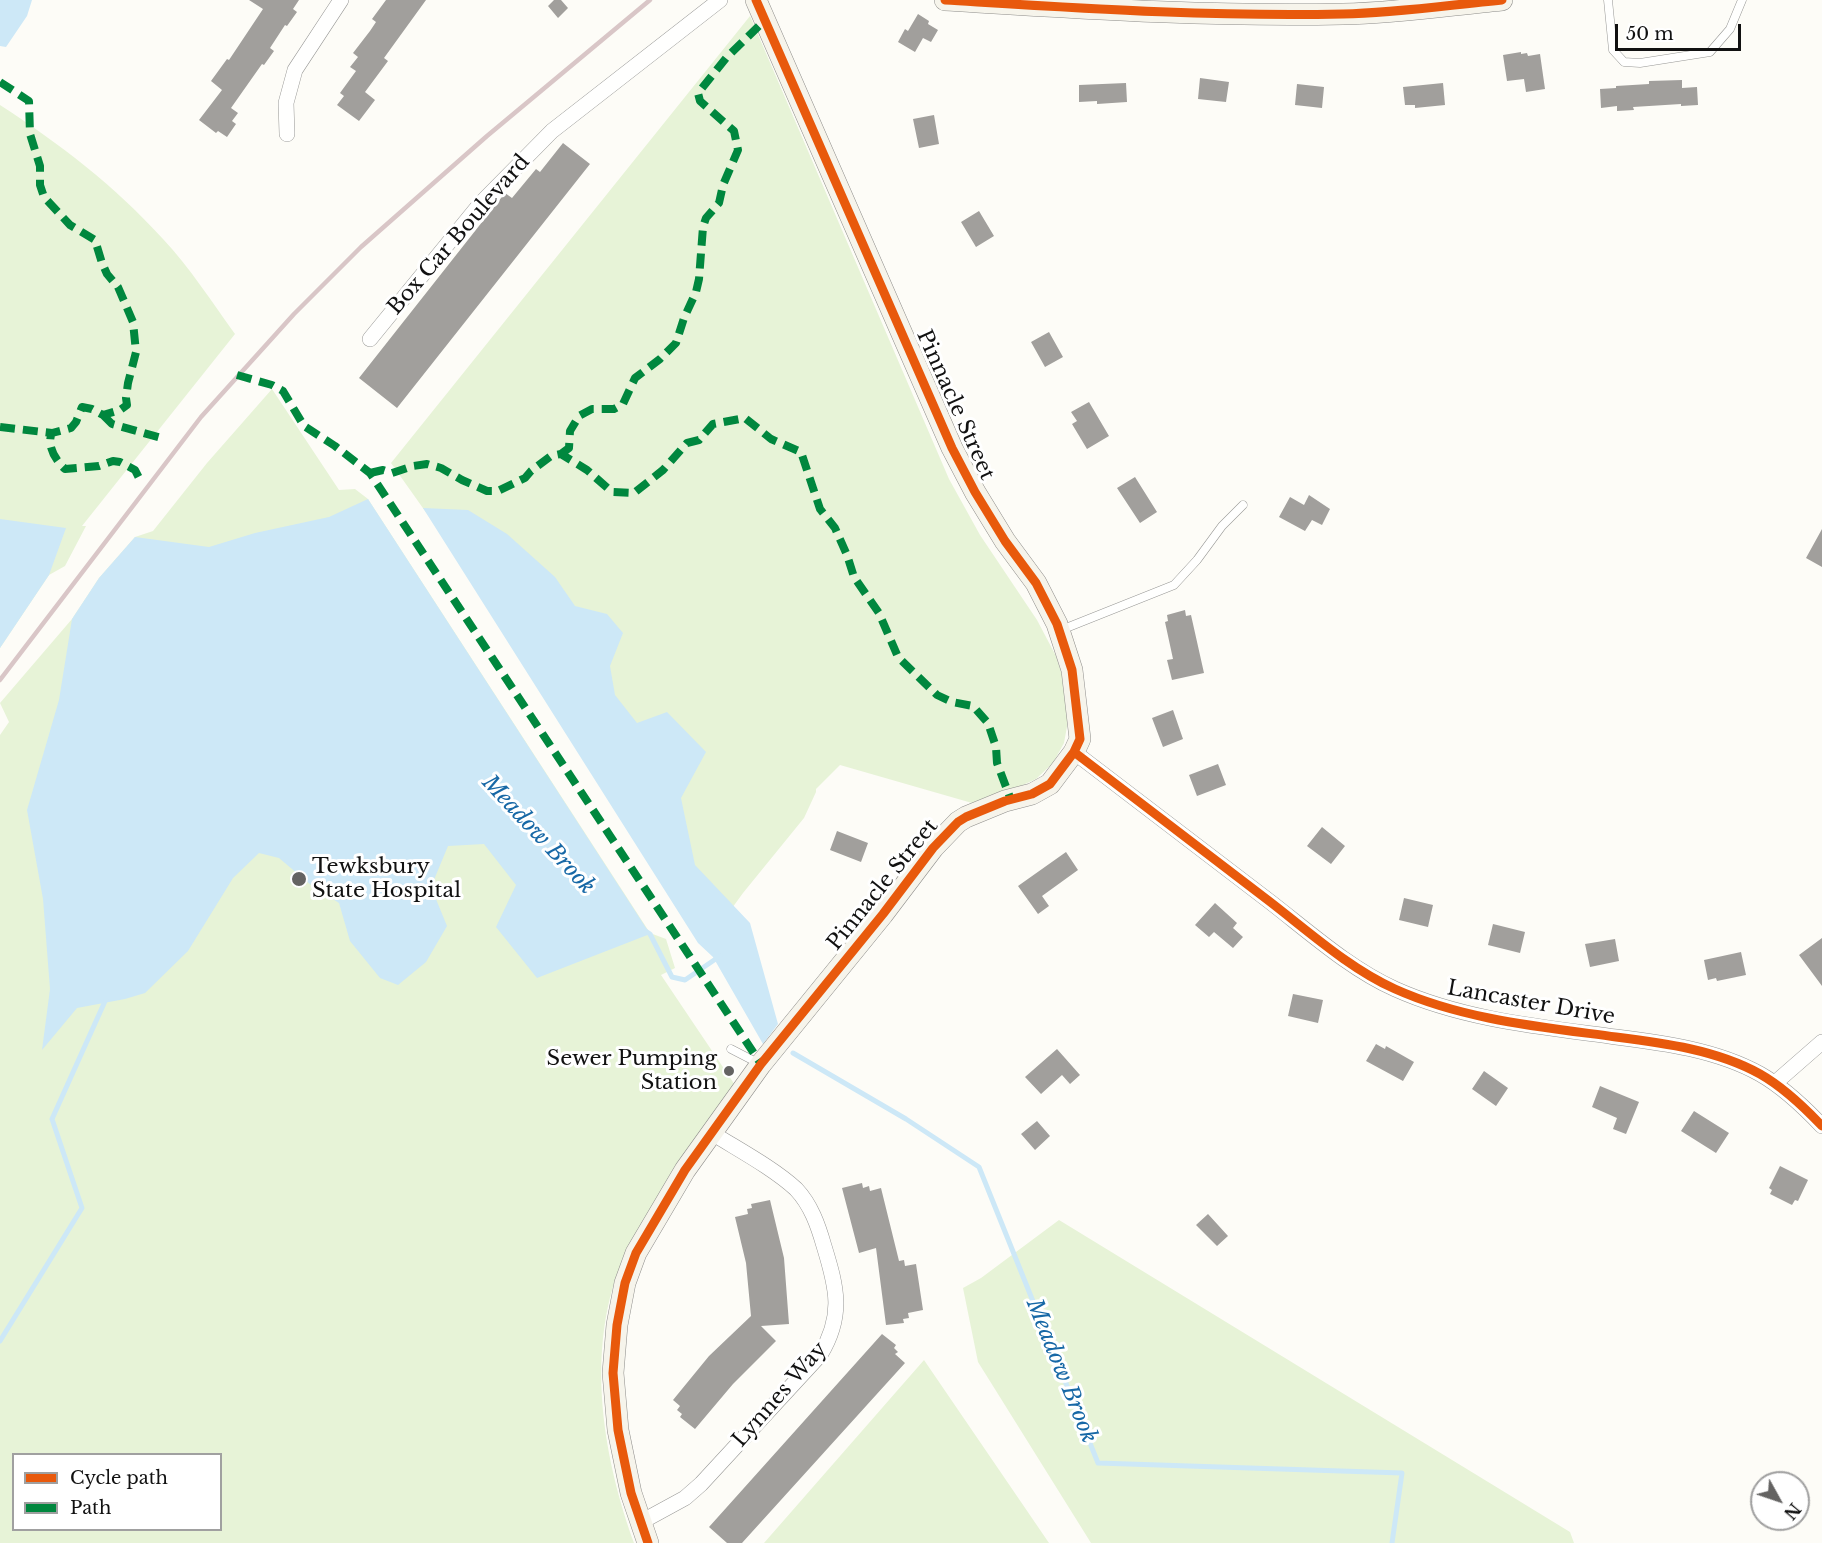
<!DOCTYPE html>
<html>
<head>
<meta charset="utf-8">
<style>
	body { margin:0 }
	#map { position:relative; width:1822px; height:1543px; overflow:hidden; background:#fdfcf7; font-family:"Libre Baskerville",serif }
	canvas { display:block }
	.legend { position:absolute; left:12px; top:1453px; width:210px; height:78px; box-sizing:border-box; background:#fff; border:2px solid #a0a0a0; margin:0; padding:8px 10px; list-style:none; font-size:18px; color:#111 }
	.legend li { display:flex; align-items:center; gap:12px; height:30px }
	.legend b { width:30px; border:2px solid #a0a0a0 }
	.north { position:absolute; left:1750px; top:1471px; width:60px; height:60px; box-sizing:border-box; background:#fff; border:2px solid #a0a0a0; border-radius:50%; rotate:130deg; font-size:16px; font-weight:700; line-height:24px; text-align:center; color:#111 }
	.north::after { content:''; display:block; margin:auto; width:21px; height:27px; background:#646362; clip-path:polygon(50% 0,100% 100%,50% 72%,0 100%) }
	.scale { position:absolute; left:1615px; top:24px; width:126px; height:27px; box-sizing:border-box; border:3px solid #111; border-top:0; padding-left:8px; font-size:18px; line-height:21px; white-space:nowrap; color:#111; -webkit-text-stroke:4px #fff; paint-order:stroke }
</style>
</head>
<body>
<div id="map">
<canvas width="1822" height="1543"></canvas>
<ul class="legend">
<li><b style="height:8px;background:#e8590c"></b>Cycle path</li>
<li><b style="height:8px;background:#00873e"></b>Path</li>
</ul>
<div class="north">N</div>
<div class="scale">50 m</div>
</div>
<script>
const ctx = document.querySelector('canvas').getContext('2d');
ctx.lineJoin = 'round';
function fill(path, color) { ctx.fillStyle = color; ctx.fill(path, 'evenodd'); }
function trace(path, color, width, dash) { ctx.strokeStyle = color; ctx.lineWidth = width; ctx.lineCap = dash ? 'butt' : 'round'; ctx.setLineDash(dash || []); ctx.stroke(path); }
function write(font, color, halo, rows, align = 'center') {
  ctx.font = font + ' "Libre Baskerville",serif'; ctx.lineWidth = 6; ctx.setLineDash([]); ctx.textBaseline = 'middle'; ctx.strokeStyle = halo; ctx.fillStyle = color; for (const [text, x, y, turn = 0] of rows) {
    ctx.save(); ctx.translate(x, y); ctx.rotate((+turn || 0) * Math.PI / 180); ctx.textAlign = isNaN(turn) ? turn : align; if (halo) ctx.strokeText(text, 0, 0); ctx.fillText(text, 0, 0); ctx.restore();
  }
}
const green = new Path2D(`
	M750 16 949 479 980 535 1037 620 1056 656 1064 681 1068 721 1064 743 1053 763 1036 779 979 805 840 765 816 789V792L804 818 743 893 719 926 391 463Z
	M0 105C60 144 115 186 163 239 190 268 212 302 235 334L82 526H86L65 566 49 575 0 648Z
	M272 389 339 490 355 489 368 499 650 933 666 939 675 968 661 975 739 1091 617 1274C587 1361 604 1459 634 1543H0V735L9 722 0 703 72 619 99 578 135 537 153 531 207 463ZM14 1454H220V1530H14Z
	M1059 1220 1570 1532 1574 1543H1091L978 1362 963 1288 981 1278Z
	M924 1360 1049 1543H764Z`);
const water = new Path2D(`
	M0 0H32L27 16 6 47 0 46Z
	M368 499 650 934 537 978 496 927 516 885 484 844 448 846 431 887 447 926 426 962 398 985 380 978 350 941 339 903 311 885 279 858 259 853 233 878 188 951 145 993 125 999 77 1008 42 1050 50 989 43 899 27 810 59 700 72 619 99 578 135 537 209 547 255 533 329 517Z
	M423 508 468 510 507 534 555 577 575 606 607 614 623 633 610 666 615 695 637 723 667 712 706 752 681 798 695 865 750 923 778 1024 763 1044 713 957 698 943Z
	M0 519 66 528 49 575 0 648Z`);
const stream = new Path2D(`
	M644 930 650 934 672 977 685 980 720 956
	M793 1053 906 1119 979 1167 1098 1463 1402 1473 1392 1543
	M0 1341 82 1208 52 1119 106 999`);
const building = new Path2D(`
	M249 0H299L293 9 297 12 287 26 285 25 270 48 274 51 264 65 262 64 231 108 238 113 232 121 236 124 227 137 218 131 216 133 199 120 222 90 211 81 227 59 229 60 263 9Z
	M386 0H426L384 58 388 61 365 92 375 100 359 121 337 105 344 96 340 93 356 71 350 67 358 57 353 53 370 31 376 22 372 19Z
	M554 0H561L568 8 558 18 548 6Z
	M918 14 929 21 928 24 938 30 931 42 923 38 915 52 898 42 905 29 908 31Z
	M1521 52V54L1527 53 1528 56 1540 54 1545 89 1526 92 1524 79 1507 81 1503 55Z
	M1200 78 1229 82 1226 102 1198 99Z
	M1682 80V88L1697 87 1698 105 1681 106V104L1633 107 1634 110 1617 111V106L1601 108 1600 89 1616 88V86L1649 84V81Z
	M1126 83 1127 102 1097 104V101L1079 102V85Z
	M1443 83 1445 105 1415 108V105H1405L1403 87Z
	M1297 84 1324 87 1322 108 1295 105Z
	M934 115 939 144 919 148 913 119Z
	M563 143 590 164 397 408 359 378 505 193 512 198 536 169 540 172Z
	M979 211 994 236 976 247 961 222Z
	M1049 332 1063 357 1045 367 1031 342Z
	M1089 402 1109 436 1087 449 1072 424 1077 421 1071 412Z
	M1135 477 1157 512 1140 523 1117 488Z
	M1309 495 1330 509 1322 525 1312 520 1305 531 1279 517 1290 497 1304 505Z
	M1822 529V567L1806 558Z
	M1185 610 1186 616 1191 615 1204 673 1172 680 1167 660 1173 659 1165 622 1168 621 1167 615Z
	M1173 710 1183 739 1163 747 1152 718Z
	M1218 764 1226 785 1197 796 1189 775Z
	M1322 827 1345 846 1331 864 1307 846Z
	M837 831 868 843 861 862 830 850Z
	M1066 852 1078 870 1042 896 1049 906 1038 914 1018 886Z
	M1404 898 1433 905 1428 927 1399 920Z
	M1215 903 1237 923 1233 928 1243 937 1233 948 1214 932 1209 937 1195 925Z
	M1493 924 1525 932 1520 953 1488 945Z
	M1822 938V986L1799 955Z
	M1615 939 1619 961 1590 967 1585 944Z
	M1741 952 1746 975 1717 981 1716 978 1708 980 1704 960Z
	M1293 994 1323 1000 1318 1023 1288 1016Z
	M1376 1044 1385 1049 1386 1046 1414 1062 1403 1081 1366 1061Z
	M1057 1049 1080 1075 1070 1084 1062 1075 1041 1094 1025 1077Z
	M1484 1071 1508 1088 1496 1106 1472 1089Z
	M1600 1086 1639 1102 1626 1134 1613 1129 1617 1118 1592 1107Z
	M1694 1111 1729 1133 1716 1153 1681 1131Z
	M1037 1121 1050 1136 1035 1150 1021 1134Z
	M1780 1166 1808 1180 1798 1201 1795 1200 1792 1205 1770 1194 1772 1190 1769 1188Z
	M862 1183 863 1188 869 1186 870 1191 881 1188 899 1261 904 1260 905 1266 916 1264 923 1310 908 1313 909 1318 903 1319 904 1323 886 1325 876 1248 859 1253 842 1188Z
	M770 1200 784 1258 789 1324 761 1326 776 1341 733 1384 695 1429 680 1417 682 1414 677 1410 680 1406 673 1400 709 1356 751 1316 746 1263 735 1217 748 1214 747 1209 752 1208 751 1204Z
	M1208 1214 1228 1236 1217 1246 1196 1225Z
	M882 1334 896 1345 894 1348 898 1352 895 1354 905 1363 742 1543H727L709 1527Z`);
const lane = new Path2D(`
	M1608 0 1613 50 1624 62 1640 63 1710 52 1730 29 1742 0
	M1061 630 1174 585 1197 560 1222 526 1243 505
	M731 1049 760 1064`);
const street = new Path2D(`
	M287 134 286 103 295 70 341 0
	M370 339 481 203 552 131 720 0
	M1074 752C1139 802 1204 852 1269 901 1308 931 1350 969 1395 989 1464 1020 1542 1027 1616 1037 1664 1043 1717 1050 1760 1074 1783 1087 1804 1107 1822 1126
	M1775 1083 1822 1042
	M641 1522 685 1498 701 1484 820 1355C844 1316 837 1288 824 1246 818 1225 811 1205 796 1189 773 1168 739 1150 712 1133`);
const secondary = new Path2D(`
	M945 0C1078 8 1210 17 1343 14 1396 13 1449 5 1502 0
	M648 1543 631 1493 618 1430 613 1373 617 1325 625 1283 636 1253 685 1170 761 1064 883 914 933 848 958 822 966 817 1005 801 1032 794 1050 784 1074 752 1080 739 1072 670 1057 624 1036 583 1005 541 975 492 952 448 756 0`);
const rail = new Path2D(`
	M0 680 201 417 294 314 361 247 487 136 650 0`);
const quiet = new Path2D(`
	M0 82 29 101 30 134 40 166V185L44 197 70 225 95 240 102 263 107 274 118 287 133 322 136 352 128 383 126 398 127 405 120 410 103 415 92 409 82 407 76 422 71 428 52 433C46 445 56 461 65 469L99 466 113 461 120 462 135 470 141 482
	M237 375 272 385 283 391 304 426 335 446 370 473 761 1064
	M103 415 112 424 165 439
	M0 427 52 433
	M561 454 569 448 570 431 579 416 592 409H614L623 404 635 378 660 359 676 343 684 318 696 292 699 279 703 227 706 218 719 203 723 185 738 150 734 131 700 101 698 93 727 57 765 20
	M370 473 383 470 392 473 413 466 427 464 441 468 462 480 487 491H498L525 478 531 471 551 456 561 454 587 470 612 492 634 493 663 470 687 443 699 440 713 424 745 418 771 439 801 452 820 509 835 528 847 555 854 577 879 613 898 657 937 695 952 702 973 706 988 723 996 747 997 763 1011 800`);
const cycleway = new Path2D(`
	M945 0C1078 8 1210 17 1343 14 1396 13 1449 5 1502 0
	M1074 752C1139 802 1204 852 1269 901 1308 931 1350 969 1395 989 1464 1020 1542 1027 1616 1037 1664 1043 1717 1050 1760 1074 1783 1087 1804 1107 1822 1126
	M648 1543 631 1493 618 1430 613 1373 617 1325 625 1283 636 1253 685 1170 761 1064 883 914 933 848 958 822 966 817 1005 801 1032 794 1050 784 1074 752 1080 739 1072 670 1057 624 1036 583 1005 541 975 492 952 448 756 0`);
const markers = [
	[299,879,8,"#646362"],
	[729,1071,6,"#646362"]
];
const streetNames = [
	["Box Car Boulevard",459,235,-49],
	["Pinnacle Street",955,405,66],
	["Pinnacle Street",883,885,-51],
	["Lancaster Drive",1531,1003,10],
	["Lynnes Way",780,1395,-49]
];
const poiNames = [
	["Tewksbury",312,867],
	["State Hospital",312,891],
	["Sewer Pumping",717,1059,"right"],
	["Station",717,1083,"right"]
];
const waterNames = [
	["Meadow Brook",538,835,47],
	["Meadow Brook",1061,1371,68]
];
fill(green, '#e7f3d7');
fill(water, '#cde8f7');
trace(stream, '#cde8f7', 5);
fill(building, '#a19f9c');
trace(lane, '#979795', 9);
trace(street, '#979795', 16);
trace(secondary, '#8e8d8b', 22);
trace(lane, '#fffffe', 8);
trace(street, '#fffffe', 15);
trace(secondary, '#f6f4eb', 21);
trace(rail, '#d9c6c7', 4.5);
trace(quiet, '#00873e', 8, [15, 8]);
trace(cycleway, '#e8590c', 9);
for (const [x, y, r, color] of markers) { const dot = new Path2D(); dot.arc(x, y, r, 0, 2 * Math.PI); ctx.fillStyle = color; ctx.fill(dot); trace(dot, '#fff', 2); }
write('21px', '#111', '#fff', streetNames);
write('21px', '#111', '#fff', poiNames, 'left');
write('italic 22px', '#1768a6', '#fff', waterNames);
</script>
</body>
</html>
